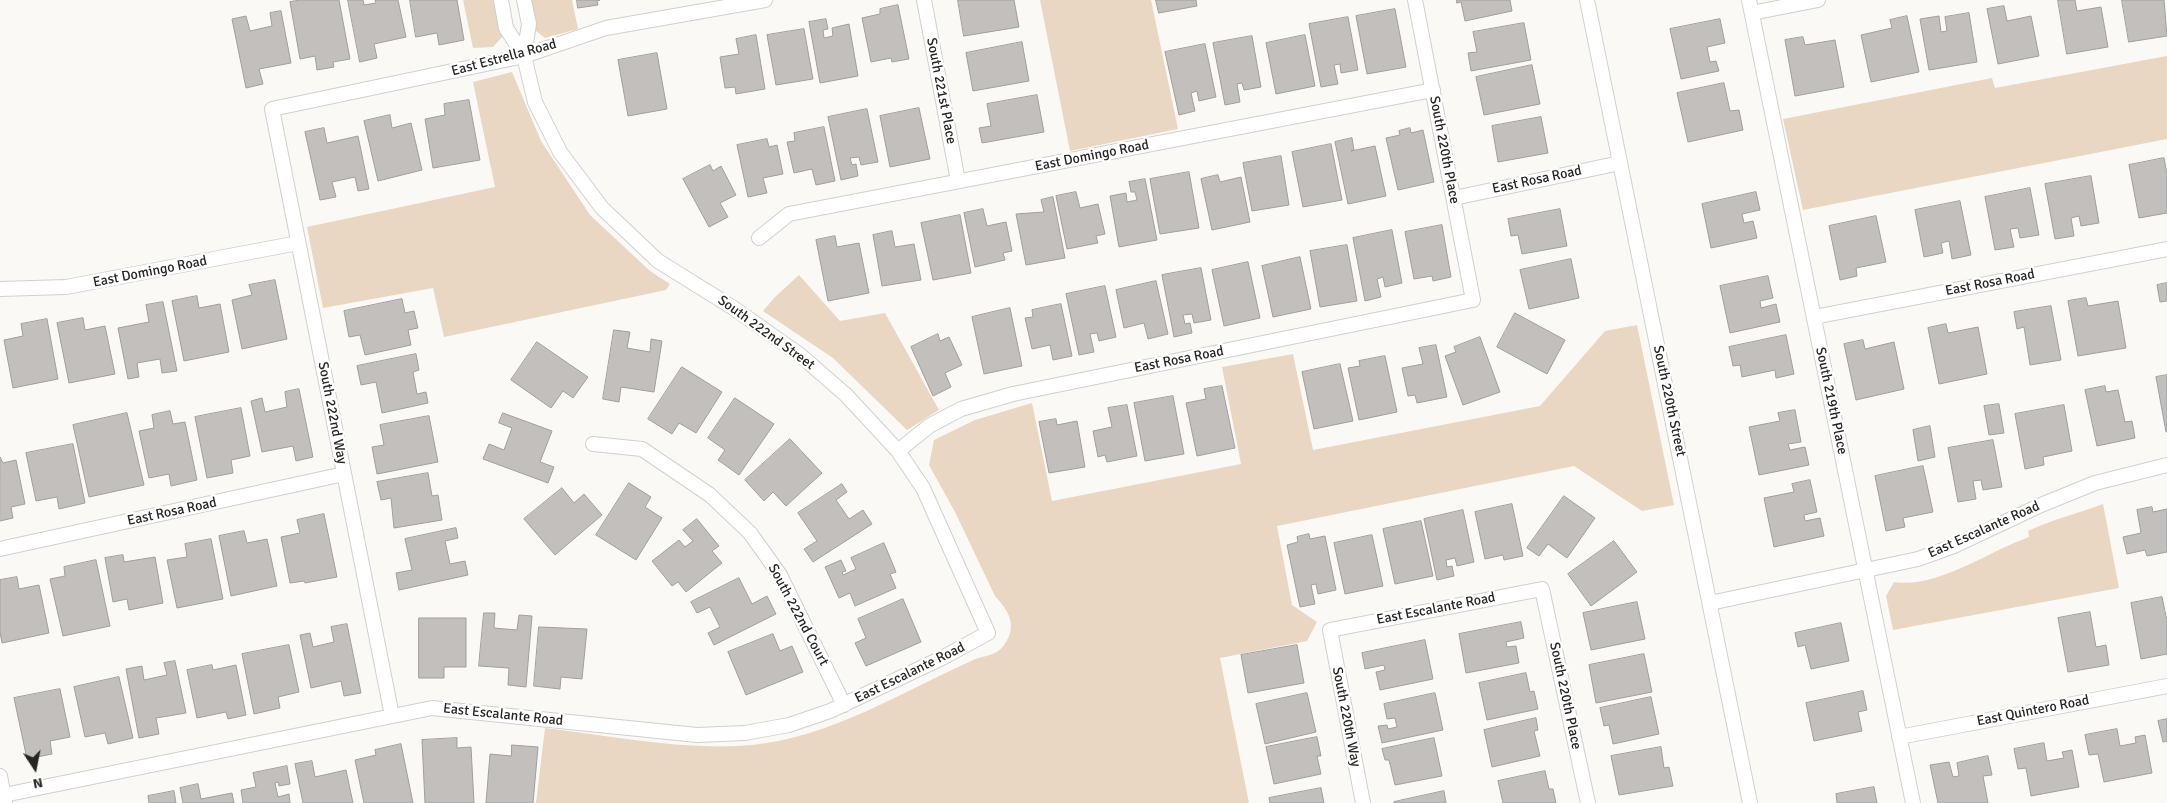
<!DOCTYPE html>
<html>
<head>
<meta charset="utf-8">
<style>
	body { margin:0 }
	#map { position:relative; width:2167px; height:803px; overflow:hidden; background:#fbf9f6; font-family:Signika,sans-serif }
	canvas { display:block }
	.north { position:absolute; left:10px; top:743px; width:50px; height:50px; -webkit-text-stroke:4px #fff; paint-order:stroke; rotate:169deg; font-size:14px; font-weight:700; line-height:20px; text-align:center; color:#262524 }
	.north::after { content:''; display:block; margin:auto; width:18px; height:22px; background:#262524; clip-path:polygon(50% 0,100% 100%,50% 72%,0 100%) }
</style>
</head>
<body>
<div id="map">
<canvas width="2167" height="803"></canvas>
<div class="north">N</div>
</div>
<script>
const ctx = document.querySelector('canvas').getContext('2d');
ctx.lineJoin = 'round';
function fill(path, color) { ctx.fillStyle = color; ctx.fill(path, 'evenodd'); }
function trace(path, color, width, dash) { ctx.strokeStyle = color; ctx.lineWidth = width; ctx.lineCap = dash ? 'butt' : 'round'; ctx.setLineDash(dash || []); ctx.stroke(path); }
function write(font, color, halo, rows, align = 'center') {
  ctx.font = font + ' Signika,sans-serif'; ctx.lineWidth = 5; ctx.setLineDash([]); ctx.textBaseline = 'middle'; ctx.strokeStyle = halo; ctx.fillStyle = color; for (const [text, x, y, turn = 0] of rows) {
    ctx.save(); ctx.translate(x, y); ctx.rotate((+turn || 0) * Math.PI / 180); ctx.textAlign = isNaN(turn) ? turn : align; if (halo) ctx.strokeText(text, 0, 0); ctx.fillText(text, 0, 0); ctx.restore();
  }
}
const green = new Path2D(`
	M463 0H496L503 36 493 47 473 48Z
	M531 0H572L578 29 545 38 536 31Z
	M1040 0H1151L1178 129 1070 151Z
	M2167 56V139L1803 210 1783 119 1992 78 1995 88Z
	M512 72 541 141 590 215 650 271 670 284 666 290 444 337 433 288 323 308 307 227 495 187 473 82Z
	M799 275 840 321 885 313 939 410 907 430 833 358 763 311 775 297Z
	M1637 325 1674 505 1642 511 1574 466 1277 526 1292 605 1317 622 1307 641 1220 658 1249 803H536L545 728C613 736 683 751 752 745 831 737 900 693 971 661 982 655 996 657 1004 645 1018 626 1009 611 995 596L955 512 929 465 934 440 975 420 1032 403 1052 501 1241 464 1222 367 1293 354 1313 450 1540 406 1605 331Z
	M2103 504 2119 588 1893 630 1886 596 1894 582C1937 589 1989 551 2029 537L2028 531C2053 519 2077 514 2103 504Z`);
const building = new Path2D(`
	M301 0H339L350 59 333 62 334 67 317 70 315 56 300 59 290 2Z
	M348 0H363L364 5 376 3 375 0H398L406 37 374 44 377 58 360 62Z
	M410 0H457L464 40 439 45 437 33 416 37Z
	M577 0H600L597 1 598 5 578 8Z
	M958 0H1014L1019 27 964 36Z
	M1156 0H1196L1197 6 1159 13Z
	M1457 0H1510L1512 11 1465 21 1461 2 1457 3Z
	M2058 0H2075L2077 11 2101 7 2108 47 2067 54Z
	M2122 0H2164L2167 36 2129 42Z
	M898 5 909 59 892 62 891 58 871 62 862 18 880 14V9Z
	M2004 6 2007 21 2031 16 2039 56 1998 64 1987 9Z
	M1395 9 1406 67 1367 74 1356 16Z
	M281 11 291 63 259 69 263 84 246 88 232 19 246 16 250 31 272 26 270 13Z
	M1969 13 1977 62 1929 70 1920 19 1939 16 1941 32 1947 31 1945 17Z
	M1907 16 1919 72 1871 82 1861 35 1892 28 1890 20Z
	M1348 17 1358 70 1341 73 1340 64 1334 65 1338 84 1321 87 1309 24Z
	M826 19 828 29 823 30 824 38 833 36 832 28 849 24 858 76 820 83 809 22Z
	M1720 19 1725 43 1707 47 1710 62 1716 61 1719 71 1681 79 1670 29Z
	M1524 23 1531 60 1471 71 1468 53 1477 52 1473 32Z
	M804 29 813 79 776 85 767 35Z
	M756 35 765 89 736 94 735 87 725 88 720 57 739 54 736 39Z
	M1305 35 1315 86 1276 94 1266 43Z
	M1252 36 1261 87 1244 90 1242 83 1237 84 1240 102 1225 105 1213 43Z
	M1803 37 1805 45 1835 40 1844 87 1795 96 1785 40Z
	M1022 42 1029 81 973 91 966 53Z
	M1205 44 1216 97 1199 101 1197 91 1191 93 1195 111 1179 115 1165 52Z
	M657 53 667 109 628 116 618 60Z
	M1532 65 1540 104 1484 115 1476 77Z
	M1724 83 1730 111 1739 110 1743 130 1688 142 1677 93Z
	M1037 95 1044 132 982 143 979 128 991 126 987 104Z
	M469 100 480 160 433 168 425 119 445 115 444 104Z
	M919 108 930 159 890 167 880 116Z
	M867 109 878 162 861 165 859 157 850 158 852 165 856 164 858 176 841 180 828 117Z
	M390 115 392 128 411 123 422 170 378 181 364 121Z
	M1541 117 1548 153 1498 162 1492 126Z
	M824 127 835 181 816 185 812 169 794 173 787 142 795 141 794 133Z
	M324 128 327 143 358 136 369 189 358 191 355 177 332 182 336 197 320 200 305 132Z
	M1410 128 1411 133 1423 130 1434 182 1398 190 1386 138 1400 135 1399 131Z
	M1352 138 1354 150 1351 151 1375 146 1386 196 1348 204 1335 142Z
	M767 139 769 147 777 145 783 174 763 178 767 193 748 197 737 145Z
	M1331 144 1342 200 1303 207 1292 152Z
	M1281 156 1289 205 1252 211 1243 163Z
	M2164 158 2167 174V213L2139 218 2129 165Z
	M710 165 713 171 721 166 736 195 720 203 728 217 709 227 683 179Z
	M1189 172 1199 228 1160 234 1150 179Z
	M1218 175 1220 182 1241 177 1250 222 1212 230 1201 179Z
	M2091 176 2099 223 2081 226 2079 216 2071 218 2074 236 2055 239 2045 184Z
	M1145 179 1157 240 1119 247 1110 196 1126 193 1127 202 1137 200 1135 192H1131L1129 182Z
	M2030 188 2039 235 2020 238 2018 228 2010 229 2014 247 1995 250 1985 197Z
	M1076 192 1080 208 1098 204 1105 234 1096 236 1098 243 1067 249 1056 196Z
	M1756 192 1760 210 1742 214 1744 223 1753 221 1757 238 1711 248 1702 204Z
	M1053 197 1065 258 1026 265 1016 214 1044 212 1041 200Z
	M1960 201 1971 255 1952 259 1949 241 1941 243 1943 253 1924 257 1915 210Z
	M983 209 987 226 1006 222 1012 251 1003 253 1005 260 975 267 964 213Z
	M1560 209 1567 246 1522 254 1518 235 1511 236 1508 219Z
	M960 215 971 273 933 280 921 223Z
	M1876 216 1886 262 1856 268 1857 276 1840 280 1829 226Z
	M1442 225 1451 277 1433 281 1432 276 1414 279 1405 232Z
	M1392 230 1402 283 1385 287 1383 277 1377 279 1381 297 1365 301 1353 238Z
	M892 231 895 247 914 244 921 280 882 286 873 235Z
	M835 236 837 247 859 243 869 293 828 301 816 240Z
	M1347 245 1357 301 1320 307 1310 251Z
	M1300 257 1311 309 1273 317 1262 266Z
	M1571 259 1579 298 1529 309 1520 270Z
	M1248 262 1260 318 1224 326 1212 270Z
	M1201 268 1211 320 1194 323 1192 314 1183 315 1185 324 1190 323 1192 333 1174 337 1162 275Z
	M1768 276 1773 298 1760 301 1761 308 1776 304 1780 322 1730 333 1720 286Z
	M275 280 287 339 242 349 232 300 252 295 249 285Z
	M1156 281 1168 334 1148 339 1144 323 1124 328 1116 290Z
	M2167 283V301L2160 302 2157 285Z
	M1105 286 1116 337 1099 341 1097 333 1090 334 1094 352 1079 355 1066 294Z
	M197 296 199 308 220 304 229 352 184 361 172 301Z
	M2086 298 2088 306 2118 301 2126 348 2078 356 2068 301Z
	M402 299 405 313 414 311 418 328 408 330 411 345 365 355 360 335 349 337 344 311Z
	M163 302 177 371 162 373 160 359 137 363 139 377 128 379 118 328 149 322 146 305Z
	M1061 304 1072 356 1053 360 1050 345 1032 349 1025 318 1033 317 1032 310Z
	M2051 306 2061 360 2030 365 2024 327 2017 329 2014 312Z
	M1010 308 1022 366 984 374 972 317Z
	M1515 313 1565 340 1547 374 1497 347Z
	M83 318 85 330 105 326 115 374 69 383 57 323Z
	M47 319 58 379 13 388 4 340 23 336 21 324Z
	M1946 324 1948 333 1978 327 1987 374 1939 384 1928 328Z
	M614 330 630 332 627 348 650 352 651 339 662 341 654 392 621 387 619 402 603 399Z
	M938 334 940 341 949 337 962 365 945 373 951 387 933 396 911 347Z
	M1786 335 1794 374 1776 378 1775 370 1742 377 1740 365 1733 366 1729 347Z
	M1480 337 1500 392 1463 405 1445 356 1456 352 1454 347Z
	M1863 340 1865 349 1894 342 1904 389 1856 400 1844 344Z
	M537 342 588 377 573 398 563 391 551 408 511 380Z
	M1436 345 1447 397 1417 403 1415 395 1408 396 1402 368 1423 364 1419 348Z
	M416 354 419 370 413 372 417 394 426 392 428 403 382 413 376 382 361 385 357 366Z
	M1385 356 1397 412 1359 420 1348 368 1360 366 1359 361Z
	M1340 364 1353 421 1314 429 1302 372Z
	M682 367 722 392 696 433 679 423 672 434 648 419Z
	M2167 375V432H2166L2156 377Z
	M1222 386 1235 448 1197 456 1186 403 1206 399 1204 389Z
	M2105 386 2106 392 2118 390 2125 422 2132 421 2135 438 2097 446 2085 390Z
	M299 389 313 457 296 461 293 446 262 452 251 401 262 398 265 412 287 407 285 392Z
	M1173 396 1184 454 1145 461 1134 403Z
	M735 398 774 424 739 475 718 460 725 450 708 438Z
	M1999 404 2004 433 1989 435 1984 406Z
	M1127 405 1137 456 1107 462 1105 455 1098 457 1093 431 1112 427 1108 408Z
	M2064 405 2072 451 2043 457 2044 465 2025 469 2015 414Z
	M241 408 250 456 231 460 233 473 207 478 195 417Z
	M1795 410 1801 442 1788 444 1790 450 1805 447 1809 465 1759 475 1749 427 1780 421 1778 413Z
	M170 411 173 424 185 422 197 480 171 486 169 474 149 478 139 431 154 428 152 415Z
	M127 413 144 485 89 497 73 425Z
	M503 413 552 431 540 462 554 467 548 483 483 459 489 444 504 450 512 428 499 423Z
	M429 416 438 462 377 474 372 447 384 445 380 425Z
	M1056 419 1057 425 1077 421 1085 467 1049 473 1039 422Z
	M1930 426 1935 457 1918 461 1913 430Z
	M790 439 822 473 786 506 773 492 764 501 745 480Z
	M1993 440 2002 487 1983 490 1981 480 1973 481 1976 499 1958 502 1948 448Z
	M73 444 85 503 59 509 57 497 36 501 26 453Z
	M0 457 3 463 16 460 25 504 11 507 13 518 0 521Z
	M1923 466 1933 512 1903 518 1905 527 1886 531 1875 476Z
	M428 473 432 496 438 495 442 520 394 528 391 498 381 500 377 482Z
	M1810 480 1817 512 1804 515 1805 521 1820 518 1824 536 1774 547 1764 498 1794 492 1792 484Z
	M629 483 651 497 645 507 662 518 636 560 596 535Z
	M842 484 847 492 836 500 849 519 863 510 872 524 813 562 804 549 817 541 798 513Z
	M562 488 574 503 584 494 602 515 555 555 524 519Z
	M1564 496 1595 518 1567 558 1548 544 1539 556 1527 548Z
	M1512 504 1523 556 1504 560 1503 555 1485 559 1475 512Z
	M2152 507 2153 512 2167 509V552L2147 556 2145 550 2127 554 2123 537 2141 533 2137 510Z
	M1463 510 1474 562 1457 566 1455 558 1446 560 1447 567 1452 566 1454 576 1437 580 1424 519Z
	M324 514 337 577 305 583 304 581 290 583 281 537 300 533 297 520Z
	M697 519 719 546 712 551 722 563 686 592 678 582 672 586 652 561 679 540 685 547 693 541 683 530Z
	M1421 521 1433 576 1395 584 1383 529Z
	M456 528 458 538 445 541 450 564 465 561 468 575 399 590 396 573 412 570 405 539Z
	M244 531 247 543 267 539 277 586 231 596 219 536Z
	M1309 534 1310 539 1325 536 1336 590 1318 594 1316 584 1311 585 1315 604 1300 607 1287 545 1298 542 1297 537Z
	M1372 535 1383 586 1345 594 1334 543Z
	M211 539 223 599 177 608 167 560 187 557 185 544Z
	M1614 541 1637 572 1591 606 1568 574Z
	M884 543 896 572 890 574 896 588 855 606 850 593 839 598 825 567 841 560 846 571 842 572 843 575 856 569 851 558Z
	M123 555 124 562 155 557 163 603 129 610 127 599 113 602 105 558Z
	M96 560 110 626 63 636 50 579 65 576 64 567Z
	M17 577 19 589 39 585 49 633 2 643 0 632V580Z
	M739 578 752 604 767 596 776 614 714 645 708 633 720 627 710 607 697 613 691 602Z
	M2162 597 2167 621V654L2141 659 2131 603Z
	M903 599 921 642 866 666 855 643 866 638 858 619Z
	M1637 602 1645 639 1591 650 1583 613Z
	M2090 612 2096 647 2106 645 2109 665 2068 672 2058 618Z
	M484 613H495L494 628 517 630 519 615 532 616 526 687 508 685 509 668 479 666Z
	M419 618H466V667H444V678H419Z
	M1521 622 1524 638 1506 642 1507 647 1516 646 1519 663 1466 673 1459 634Z
	M1841 623 1849 661 1811 669 1805 645 1798 647 1795 633Z
	M347 624 361 693 344 696 341 681 311 688 300 635 310 633 313 647 334 642 331 627Z
	M539 627 587 629 582 679 561 677 560 689 534 686Z
	M773 634 780 651 792 646 803 672 746 695 728 652Z
	M1425 640 1433 679 1380 690 1376 672 1385 670 1384 665 1365 669 1362 653Z
	M289 645 299 692 278 697 280 708 254 714 242 654Z
	M1297 645 1304 683 1248 693 1241 655Z
	M1644 654 1652 692 1596 703 1589 665Z
	M175 661 186 713 156 718 159 734 139 738 126 669 142 666 144 680 167 675 164 663Z
	M212 665 213 670 236 665 246 715 228 719 226 712 197 718 187 670Z
	M1526 673 1530 692 1534 691 1538 709 1487 720 1479 683Z
	M119 677 133 738 108 744 105 733 85 737 74 687Z
	M60 689 70 737 50 741 52 754 27 759 14 698Z
	M1863 691 1867 710 1858 712 1862 731 1814 741 1806 703Z
	M1307 693 1316 732 1265 744 1256 704Z
	M1435 693 1443 730 1382 743 1378 726 1387 725 1388 729 1397 727 1395 718 1387 719 1384 704Z
	M1651 697 1659 734 1613 744 1609 725 1604 726 1600 708Z
	M1536 718 1538 730 1534 731 1540 756 1492 767 1484 730Z
	M2167 719V741L2163 742 2158 721Z
	M2117 729 2120 746 2136 743 2135 737 2145 735 2152 773 2104 782 2098 754 2089 755 2085 735Z
	M1317 737 1321 756H1317L1321 774 1274 784 1266 747Z
	M457 738V748L471 747 474 803H425L422 740Z
	M1434 738 1442 776 1395 785 1389 760H1385L1382 749Z
	M2044 743 2047 761 2064 758 2062 752 2072 750 2079 787 2031 796 2026 768 2018 769 2014 749Z
	M401 744 413 803H364L355 760 376 755 375 750Z
	M512 745 538 747 533 803H486L490 754 511 756Z
	M1661 747 1664 768 1669 767 1673 786 1619 795 1611 756Z
	M1988 756 1992 775 1983 776 1988 803H1938L1930 765 1949 762 1953 777 1959 776 1957 763Z
	M312 761 315 777 346 770 353 803H303L295 764Z
	M287 766 290 784 279 786 278 782 275 783 278 797 289 794 290 803H243L241 790 256 787 253 773Z
	M1545 771 1549 789H1553L1556 803H1503L1498 781Z
	M198 784 201 799 232 793 234 803H183L180 788Z
	M1874 787 1877 803H1837L1836 794Z
	M1321 788 1324 803H1270L1269 798Z
	M174 791 176 803H149L148 796Z
	M1444 791 1446 803H1394V802Z`);
const minor = new Path2D(`
	M924 0 958 181
	M1587 0 1750 803
	M1749 0 1913 803
	M1752 13 1818 0
	M524 56 529 24 524 0
	M1454 198 1620 163
	M759 238 789 214 1433 90
	M0 289 66 287 298 243
	M1814 317 2167 249
	M593 444 642 449 710 495 750 533 780 575 844 705
	M898 451 929 426 961 409 1013 394 1473 300 1415 0
	M0 549 344 474
	M1710 603 1918 559 1954 546 2041 505 2095 483 2167 465
	M392 716 272 109 524 56 606 28 765 0
	M1899 737 2167 686
	M0 776 5 802
	M4 795 432 708 697 735 745 733 789 725 830 711 942 658 988 633 923 488 898 451 846 395 800 355 732 307 658 261 602 208 560 152 535 102 524 56 506 28 501 0
	M1363 803 1330 630 1542 589 1588 803`);
const streetNames = [
	["East Estrella Road",504,58,-15],
	["South 221st Place",941,91,79],
	["South 220th Place",1444,150,79],
	["East Domingo Road",1092,156,-11],
	["East Rosa Road",1537,180,-12],
	["East Domingo Road",150,272,-11],
	["East Rosa Road",1990,283,-11],
	["South 222nd Street",766,333,36],
	["East Rosa Road",1179,360,-11],
	["South 220th Street",1669,401,78],
	["South 219th Place",1831,401,78],
	["South 222nd Way",332,413,79],
	["East Rosa Road",172,512,-12],
	["East Escalante Road",1984,530,-24],
	["East Escalante Road",1436,609,-11],
	["South 222nd Court",798,615,62],
	["East Escalante Road",910,673,-26],
	["South 220th Place",1565,696,78],
	["East Quintero Road",2033,711,-11],
	["East Escalante Road",503,715,6],
	["South 220th Way",1346,717,79]
];
fill(green, '#e9d6c3');
fill(building, '#c2bfbd');
trace(building, '#a19f9c', 1);
trace(minor, '#d2d0cd', 16);
trace(minor, '#fff', 14);
write('14px', '#262524', '#fff', streetNames);
</script>
</body>
</html>
